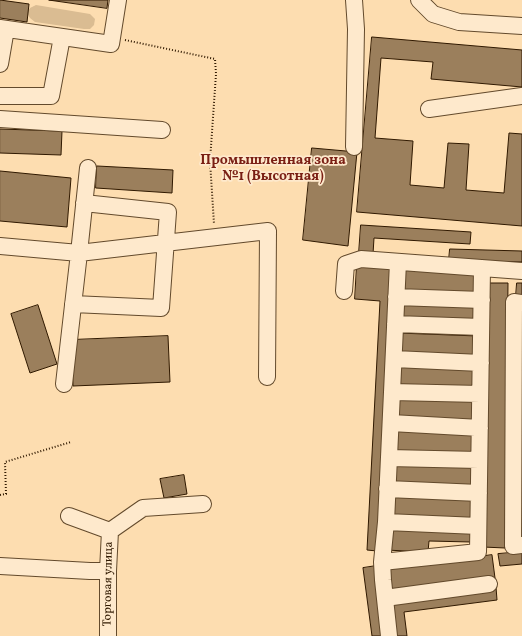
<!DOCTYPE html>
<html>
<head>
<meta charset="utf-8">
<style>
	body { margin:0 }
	canvas { display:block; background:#fdddb0 }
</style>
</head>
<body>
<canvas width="522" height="636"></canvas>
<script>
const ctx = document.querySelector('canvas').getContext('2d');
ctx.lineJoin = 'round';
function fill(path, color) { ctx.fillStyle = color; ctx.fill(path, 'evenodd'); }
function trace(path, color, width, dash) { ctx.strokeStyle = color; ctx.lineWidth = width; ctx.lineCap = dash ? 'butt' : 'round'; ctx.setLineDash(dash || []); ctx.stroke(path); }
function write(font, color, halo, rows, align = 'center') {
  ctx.font = font + ' Vollkorn,serif'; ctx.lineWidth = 3.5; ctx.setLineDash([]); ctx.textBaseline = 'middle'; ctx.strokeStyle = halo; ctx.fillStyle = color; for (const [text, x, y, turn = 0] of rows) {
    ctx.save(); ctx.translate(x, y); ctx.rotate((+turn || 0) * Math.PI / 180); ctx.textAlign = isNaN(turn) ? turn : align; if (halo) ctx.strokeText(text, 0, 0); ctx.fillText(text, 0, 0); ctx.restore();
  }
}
const green = new Path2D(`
	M36 5 90 14 95 19 94 25 90 29H84L35 22 30 18 27 13 30 8Z`);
const building = new Path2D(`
	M0 0 29 4 27 22 0 18Z
	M49 0H108L107 8Z
	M372 37 522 50V87L431 79 433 62 381 58 375 138 413 141 410 185 444 188 448 143 469 144 466 190 504 193 509 133 522 134V226L357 212Z
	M0 129 62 131 61 155 0 153Z
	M312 148 357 152 348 246 303 240Z
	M97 166 173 170 172 193 96 188Z
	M0 171 71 178 67 227 0 221Z
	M361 225 471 232 470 244 374 238 373 254 359 253Z
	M450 249 522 251V262L449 260Z
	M357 265 392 266 377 551 367 550 380 301 355 299Z
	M402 268 477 273 476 297 400 292Z
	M486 283H508L505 548 483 547Z
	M517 283H522V297L516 296Z
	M400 300 475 303V321L400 318Z
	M38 305 57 364 30 373 11 314Z
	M522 317V537H518Z
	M398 333 478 336 477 358 397 355Z
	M168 336 170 382 73 386 71 340Z
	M399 364 480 368 478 391 398 387Z
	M395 397 479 400 478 423 394 420Z
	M394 429 478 432 477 456 393 453Z
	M394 463 477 466 476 488 393 485Z
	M184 475 187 494 164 498 160 479Z
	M389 494 476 497 475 521 389 518Z
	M386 527 471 530V542L429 541 428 552 385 550Z
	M522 552V564L500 566 498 554Z
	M492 555 495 578 390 593 386 570Z
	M376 566 384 636H372L363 568Z
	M496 587 497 600 404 612 407 636H394L389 600Z`);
const path = new Path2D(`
	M125 40 215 59 216 74 210 161 214 224
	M0 495 6 494 5 462 71 442`);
const minor = new Path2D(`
	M354 0 356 29 354 147
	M419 0 433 14 459 22 522 26
	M0 28 111 44 118 0
	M0 64 6 29
	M0 96H51L62 37
	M429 109 522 96
	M0 119 162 130
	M0 246 79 253 88 168
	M344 291 346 264 361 259 522 271
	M396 297 482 300
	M522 303 514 302 513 546 522 545
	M73 304 161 308 168 212 84 203
	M395 324 481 327
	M394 359 481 363
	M64 384 79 253 268 231 267 377
	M392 392 480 394
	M391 423 480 428
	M389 458 479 460
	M387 489 479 493
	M69 516 110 531
	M386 522 478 526
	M110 531 143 508 203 504
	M382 562 478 552 482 268
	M0 566 90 571H108
	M385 598 489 584
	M108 636V571L110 531
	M389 636 383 580 382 562 386 522 398 262`);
const streetNames = [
	["Торговая улица",109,584,-89]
];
const quarterNames = [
	["Промышленная зона",273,161],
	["№1 (Высотная)",273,177]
];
fill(green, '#dabc92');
fill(building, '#9b7f5c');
trace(building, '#301900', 1);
trace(minor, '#634a2c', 18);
trace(path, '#301900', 2, [1, 2]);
trace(minor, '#fee9cc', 16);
write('12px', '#301900', '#fee9cc', streetNames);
write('bold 14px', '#7a1f14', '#fee9cc', quarterNames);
</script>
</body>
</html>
